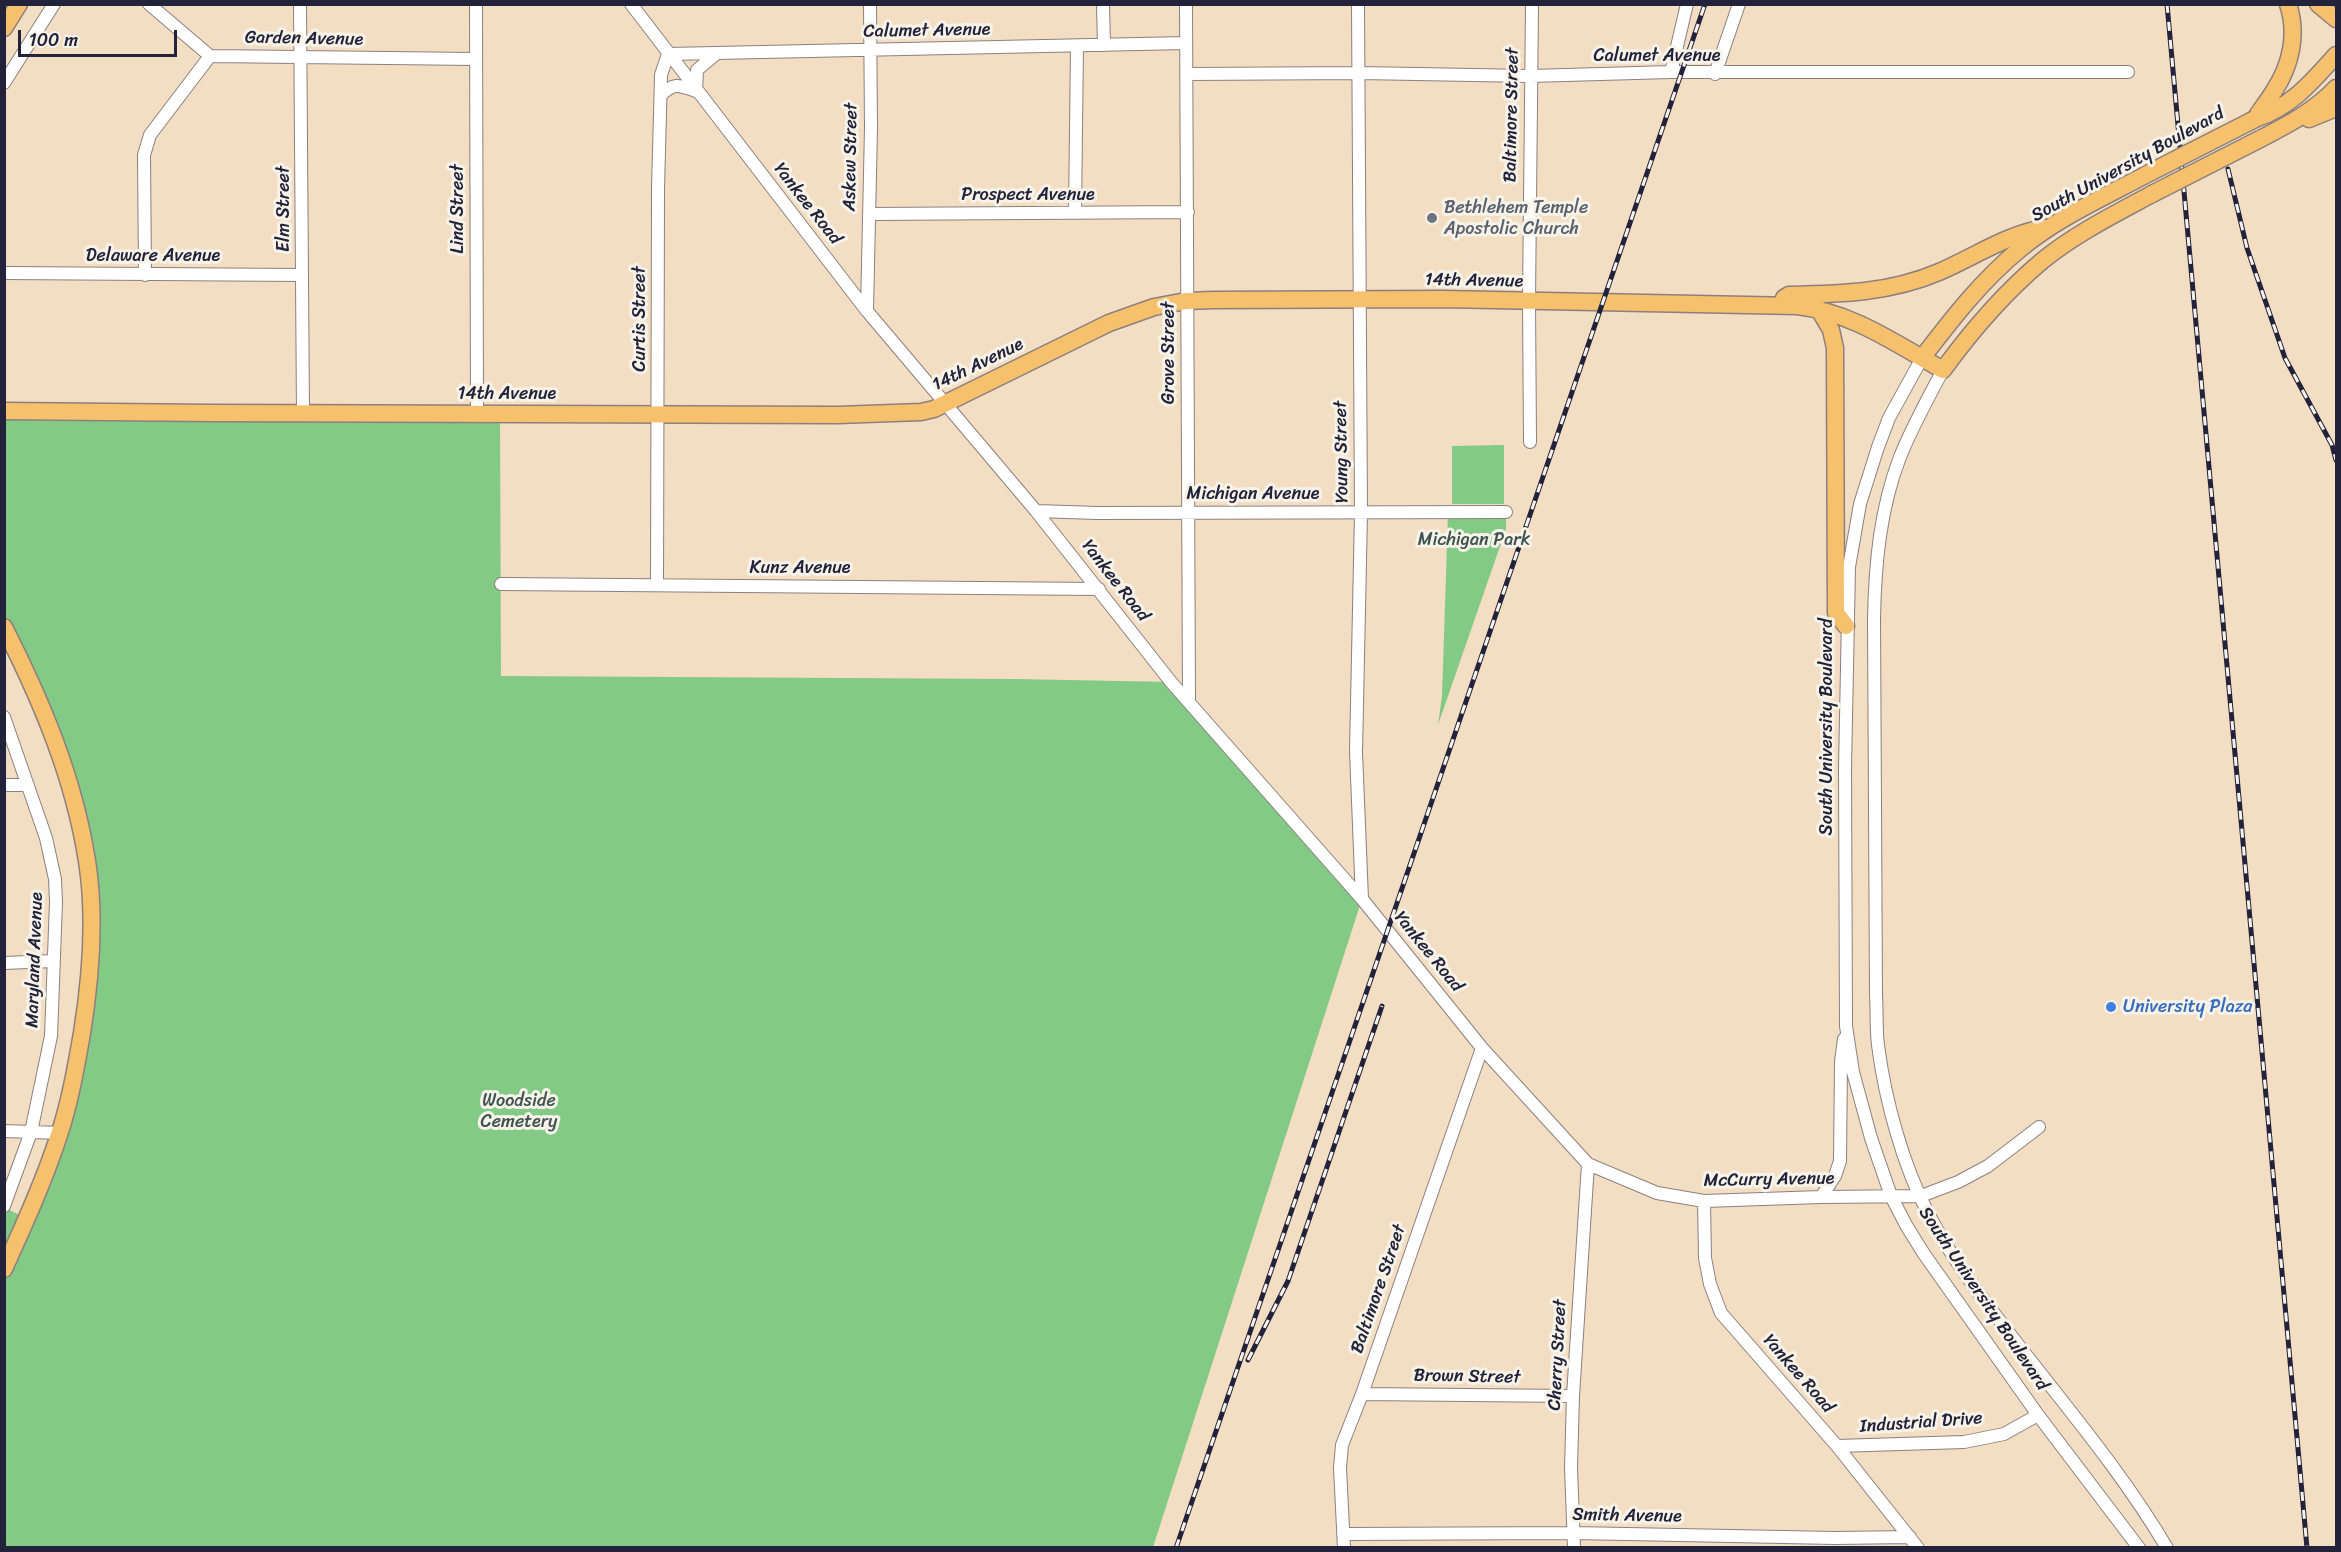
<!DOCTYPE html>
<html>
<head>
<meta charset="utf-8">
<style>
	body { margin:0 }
	#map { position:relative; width:2341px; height:1552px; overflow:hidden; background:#f4dec3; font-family:Sriracha,sans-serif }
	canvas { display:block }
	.frame { position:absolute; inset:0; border:6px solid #22223b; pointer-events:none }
	.scale { position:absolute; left:18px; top:30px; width:159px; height:27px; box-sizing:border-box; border:3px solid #22223b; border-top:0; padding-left:8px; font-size:18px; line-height:21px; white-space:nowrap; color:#22223b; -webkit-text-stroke:4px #f7f3e8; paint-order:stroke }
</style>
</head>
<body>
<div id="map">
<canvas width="2341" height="1552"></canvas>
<div class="frame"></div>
<div class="scale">100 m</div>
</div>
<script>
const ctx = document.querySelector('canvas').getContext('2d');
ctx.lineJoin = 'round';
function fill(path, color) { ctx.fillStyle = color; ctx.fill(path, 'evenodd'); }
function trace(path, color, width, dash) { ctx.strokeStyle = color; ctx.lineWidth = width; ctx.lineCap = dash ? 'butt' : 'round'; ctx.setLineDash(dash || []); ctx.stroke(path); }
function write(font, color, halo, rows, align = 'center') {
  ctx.font = font + ' Sriracha,sans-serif'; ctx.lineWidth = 6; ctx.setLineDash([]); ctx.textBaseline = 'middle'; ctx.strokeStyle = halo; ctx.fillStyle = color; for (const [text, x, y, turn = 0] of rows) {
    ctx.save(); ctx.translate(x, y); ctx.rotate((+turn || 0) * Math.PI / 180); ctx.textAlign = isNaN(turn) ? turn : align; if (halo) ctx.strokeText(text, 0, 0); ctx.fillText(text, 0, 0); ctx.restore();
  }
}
const green = new Path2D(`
	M5 411 500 414 501 676 1016 679 1171 682 1362 899 1153 1547H5V1208L26 1218 60 1133 90 957 76 808 5 627Z
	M1504 445V504H1452V446Z
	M1506 512V529L1438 725 1442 696 1448 514Z`);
const minor = new Path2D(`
	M149 4 210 56 476 59
	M300 4 303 414
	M476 4 477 413
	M631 4 867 311 1036 511 1171 682 1362 899 1482 1048 1588 1164 1657 1193 1704 1201 1821 1197 1921 1196 1958 1182 1988 1166 2039 1127
	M1103 4 1104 45
	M1186 4 1189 701
	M1358 4 1361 513 1356 752 1362 899
	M668 54 1186 43
	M1671 72 1687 4
	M1187 74 1360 73 1530 76 1671 72H2128
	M1715 74 1739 4
	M4 83 54 4
	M696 91 697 70 716 54
	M661 95C674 82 679 85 696 91
	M1075 213 1077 46
	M869 214 1188 212
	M4 273 302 275
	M145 275 144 155 150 135 210 56
	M867 311 871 128 870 4
	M1922 358 1889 418 1878 447 1860 504 1849 567 1845 768 1846 1026 1853 1072 1871 1138 1891 1196 1906 1225 1924 1254 2038 1415 2139 1548
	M1943 370C1928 398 1912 427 1900 457 1880 509 1875 564 1874 619L1876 995C1877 1012 1876 1029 1878 1045 1885 1100 1903 1166 1929 1215 1953 1261 1985 1302 2016 1342 2068 1409 2124 1475 2167 1548
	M1530 442 1529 301 1532 4
	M1036 511 1097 513 1506 512
	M501 584 1099 589
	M657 585 658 189 661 75 668 54
	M4 717 46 838 55 879 56 902 51 1036 31 1132 4 1206
	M4 785H28
	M4 963 53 961
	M4 1131 60 1133
	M1821 1197 1835 1176 1840 1161 1841 1062 1844 1039
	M1704 1201 1705 1258 1710 1284 1721 1313 1837 1446 1918 1548
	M1362 1394 1573 1396
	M1837 1446 1964 1442 2004 1434 2038 1415
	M1344 1534 1574 1533 1835 1538 1910 1537
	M1344 1548 1340 1468 1342 1445 1362 1394 1482 1048
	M1574 1548 1571 1468 1573 1396 1588 1164`);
const major = new Path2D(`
	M2318 4 2336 19
	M4 28 19 4
	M2255 119C2261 109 2268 101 2274 91 2291 65 2298 34 2288 4
	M2255 119C2291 107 2312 82 2336 55
	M2309 119 2336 108
	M2260 139C2287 125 2316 110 2336 88
	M1784 298 1789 295C1841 294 1890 293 1939 272 1974 257 2007 234 2045 228
	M1818 308 1831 330 1835 348 1836 613 1846 626
	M1922 358C1952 319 1981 281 2020 249 2058 217 2107 196 2151 172
	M4 411 213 413 838 415 921 412 934 409 1109 323 1154 307 1186 301 1213 300 1443 299 1797 306C1852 312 1896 344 1943 370 1972 330 2004 293 2042 261 2075 234 2115 214 2152 194
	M4 627C42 702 74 778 87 861 96 918 91 977 82 1033 76 1067 70 1102 59 1135 44 1181 24 1225 4 1269`);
const rail = new Path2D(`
	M2167 4 2307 1548
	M2228 169 2247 248 2285 358 2332 445 2336 460
	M1248 1360 1288 1281 1382 1006
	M1176 1548 1705 4`);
const majorBridge = new Path2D(`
	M2151 172 2255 119
	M2152 194 2260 139`);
const markers = [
	[1432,218,6,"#6b7280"],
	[2111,1007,6,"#3f7fe0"]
];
const streetNames = [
	["Calumet Avenue",927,31,-1],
	["Garden Avenue",304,39,1],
	["Calumet Avenue",1657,56],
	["Baltimore Street",1512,115,-89],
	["Askew Street",851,157,-89],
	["South University Boulevard",2128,165,-29],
	["Prospect Avenue",1028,195],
	["Yankee Road",807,204,52],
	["Elm Street",284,209,-90],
	["Lind Street",458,209,-90],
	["Delaware Avenue",153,256],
	["14th Avenue",1474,281,1],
	["Curtis Street",640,319,-90],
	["Grove Street",1169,353,-90],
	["14th Avenue",978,365,-26],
	["14th Avenue",507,394],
	["Young Street",1342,452,-91],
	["Michigan Avenue",1253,494],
	["Kunz Avenue",800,568],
	["Yankee Road",1115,581,52],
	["South University Boulevard",1827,727,-90],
	["Yankee Road",1428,952,51],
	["Maryland Avenue",35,960,-88],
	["McCurry Avenue",1769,1180,-1],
	["Baltimore Street",1379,1289,-71],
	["South University Boulevard",1983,1299,56],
	["Cherry Street",1558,1355,-87],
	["Yankee Road",1798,1374,49],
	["Brown Street",1467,1377,1],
	["Industrial Drive",1921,1423,-4],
	["Smith Avenue",1627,1516,1]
];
const worshipNames = [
	["Bethlehem Temple",1444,208],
	["Apostolic Church",1444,229]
];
const parkNames = [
	["Michigan Park",1474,540],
	["Woodside",519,1101],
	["Cemetery",519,1122]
];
const shopNames = [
	["University Plaza",2123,1007]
];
fill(green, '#82ca86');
trace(minor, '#8b807f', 14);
trace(major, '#8b807f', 19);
trace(minor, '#fff', 12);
trace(major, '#f7c06c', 16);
trace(rail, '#22223b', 5);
trace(rail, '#f7f3e8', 3, [9]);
trace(majorBridge, '#8b807f', 19, []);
trace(majorBridge, '#f7c06c', 16);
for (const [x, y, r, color] of markers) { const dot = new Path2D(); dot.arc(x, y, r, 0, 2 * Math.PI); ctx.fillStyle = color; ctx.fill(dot); trace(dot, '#f7f3e8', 2); }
write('18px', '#22223b', '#f7f3e8', streetNames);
write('18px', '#5b616d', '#f7f3e8', worshipNames, 'left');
write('18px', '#3f5452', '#f7f3e8', parkNames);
write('18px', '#366cbe', '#f7f3e8', shopNames, 'left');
</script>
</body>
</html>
